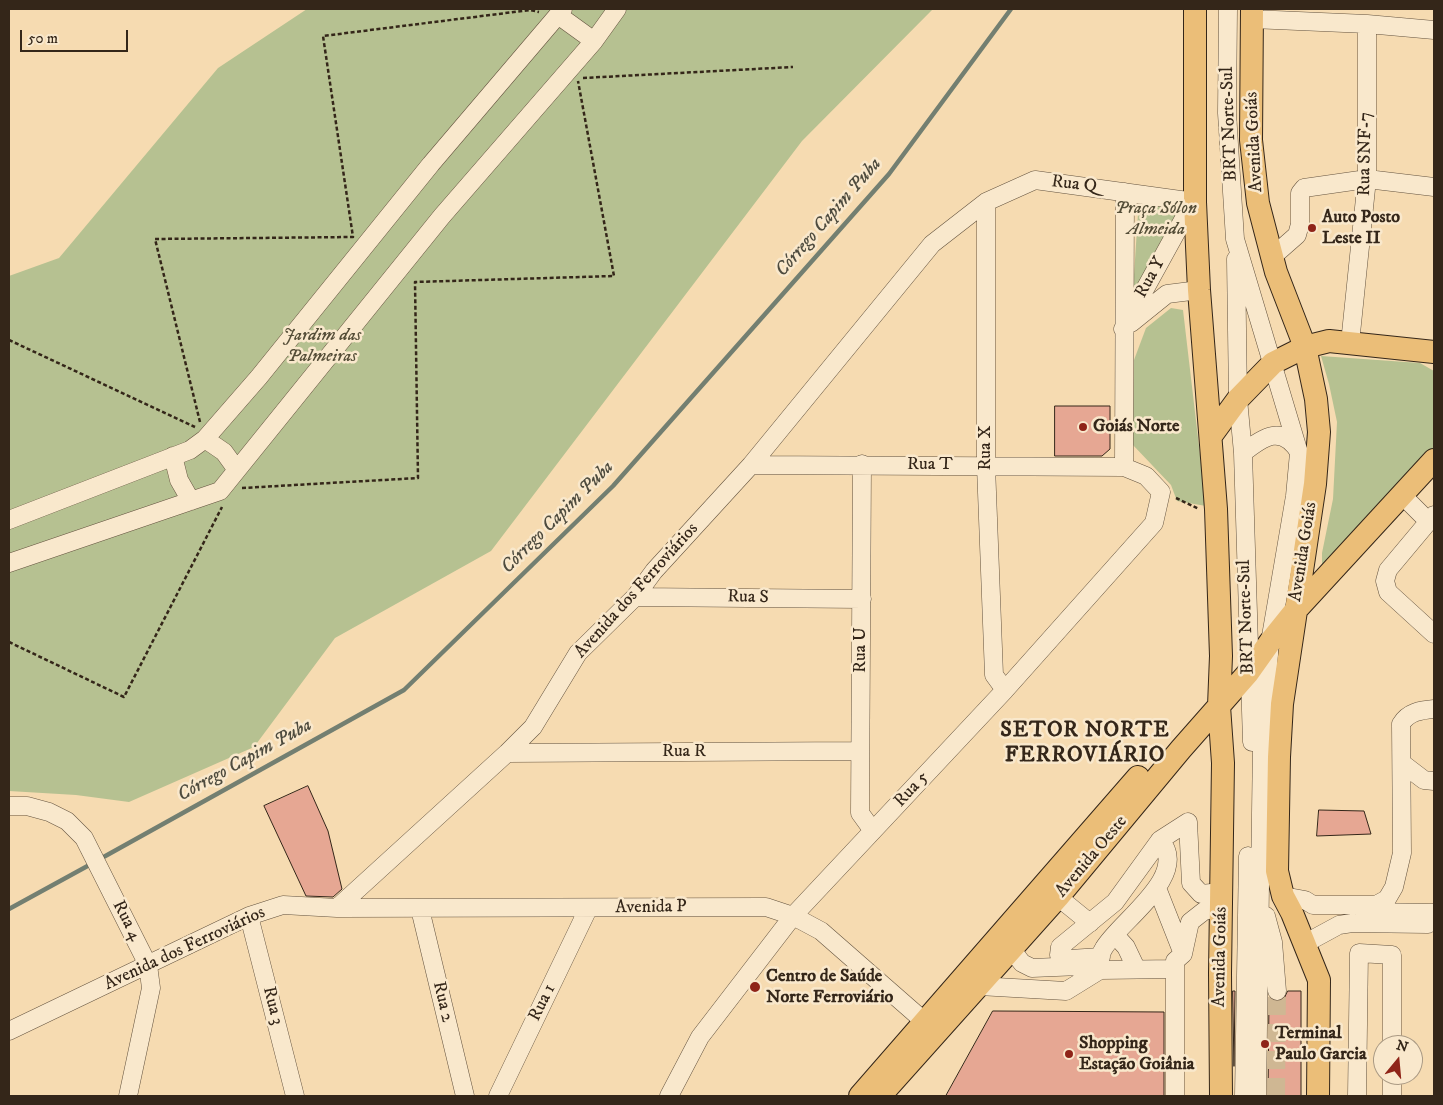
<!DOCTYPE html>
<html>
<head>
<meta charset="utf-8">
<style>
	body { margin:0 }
	#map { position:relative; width:1443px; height:1105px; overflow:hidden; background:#f6dbb1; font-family:"IM FELL DW Pica",serif }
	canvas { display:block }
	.frame { position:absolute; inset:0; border:10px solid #342619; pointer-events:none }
	.north { position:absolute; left:1373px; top:1035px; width:50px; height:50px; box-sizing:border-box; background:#f9e8cc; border:1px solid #aa9a84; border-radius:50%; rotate:17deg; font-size:14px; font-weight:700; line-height:20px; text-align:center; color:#342619 }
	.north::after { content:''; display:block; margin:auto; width:18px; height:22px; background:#8f2418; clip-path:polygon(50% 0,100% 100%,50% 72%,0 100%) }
	.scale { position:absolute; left:20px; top:30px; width:108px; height:22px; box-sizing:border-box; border:2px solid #342619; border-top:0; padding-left:6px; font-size:15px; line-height:18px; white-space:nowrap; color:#342619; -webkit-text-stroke:4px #f9e8cc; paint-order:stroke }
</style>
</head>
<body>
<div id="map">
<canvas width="1443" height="1105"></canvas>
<div class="frame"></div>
<div class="north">N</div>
<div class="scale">50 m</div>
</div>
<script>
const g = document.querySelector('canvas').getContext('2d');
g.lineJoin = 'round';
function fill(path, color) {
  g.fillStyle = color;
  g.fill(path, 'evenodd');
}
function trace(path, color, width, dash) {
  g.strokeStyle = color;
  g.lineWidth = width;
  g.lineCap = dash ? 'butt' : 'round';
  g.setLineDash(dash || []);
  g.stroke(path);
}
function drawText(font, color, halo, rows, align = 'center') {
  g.font = font + ' "IM FELL DW Pica",serif';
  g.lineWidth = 5;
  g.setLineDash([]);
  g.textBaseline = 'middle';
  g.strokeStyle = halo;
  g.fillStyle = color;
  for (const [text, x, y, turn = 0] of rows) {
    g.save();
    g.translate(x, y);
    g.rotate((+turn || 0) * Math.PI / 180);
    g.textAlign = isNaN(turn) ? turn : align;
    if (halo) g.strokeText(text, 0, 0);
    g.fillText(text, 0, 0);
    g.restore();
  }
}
fill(new Path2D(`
	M307,9H933L802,141L491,551L335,638L254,747L129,802L76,795L9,791V276L59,258L218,68Z
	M1139,198L1185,205L1132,306Z
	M1171,308L1183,310L1206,506L1177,501L1171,485L1132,444L1134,360L1146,328Z
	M1321,356L1420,363L1434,371V454L1322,577V553L1333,499L1337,422L1329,384Z`), '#b6c191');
trace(new Path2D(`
	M100,859L404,690L613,486L889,174L1011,9
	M9,909L93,863`), '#737f71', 4.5);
const building = new Path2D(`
	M1055,406H1110V449L1102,456H1055Z
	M308,786L328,831L342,889L333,897L306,896L264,806Z
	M1319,810L1364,811L1371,834L1317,836Z
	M1233,991H1235L1234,1066Z
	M1288,991H1301V1096H1268L1269,998L1277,1002L1283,1000Z
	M993,1011L1164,1012V1096H946Z`);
fill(building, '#e6a793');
trace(building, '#342619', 1);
trace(new Path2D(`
	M1276,1096L1277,991`), '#cfb793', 18, [18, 9]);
const minor = new Path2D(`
	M1228,9L1227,113L1235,239L1299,453L1295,496L1270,642L1262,743L1257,1096
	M558,15L594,41
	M1252,19L1367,24L1434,30
	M986,202V466L994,675L1005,690
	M1272,257L1297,235L1300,224V193L1304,188L1367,179L1434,187
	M1236,259L1238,399L1243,453L1252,742
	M1131,323L1167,294L1199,290
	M1350,343L1367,179V24
	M205,439L224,452L237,470
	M1243,453C1263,437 1282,424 1299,452
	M173,456L179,480L191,501
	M862,464L860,813L873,831
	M1124,467L1125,192
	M1403,496L1428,521
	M1434,515L1388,570L1385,581L1388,592L1434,634
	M9,520L190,450L205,439L259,377L431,164L563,9
	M9,563L220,491L442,216L594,41L617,9
	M635,597L862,599
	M507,753L860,751
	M1403,764L1424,780L1434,781
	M9,806H27L49,812L67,821L84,838L148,965L151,988L128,1096
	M1160,840L1188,822L1191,883L1201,894L1222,892
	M1157,888L1183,954
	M1283,896L1305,900L1313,905H1376L1387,899L1394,887L1402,853L1401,724C1408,712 1421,710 1434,709
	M1058,897L1090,923
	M337,908L507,753L533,727L578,653L635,597L654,571L751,465L932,244L986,202L1035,180L1195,202L1183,220L1123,329
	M420,909L465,1096
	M1365,912L1434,913
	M249,916L295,1096
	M1266,916L1273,942L1277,991
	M1115,935L1126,947L1136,968
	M1304,944L1339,925L1352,923L1428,924
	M1012,950L1022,963L1032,968L1080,966
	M1100,970C1099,963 1100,954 1104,948C1120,921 1191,875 1160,840L1115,902L1060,947L1059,955L1070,959L1101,957
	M979,986L1066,991L1100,970L1175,969
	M9,1031L249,916L283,905L337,908L766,907L793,916L821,931L925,1022
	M1392,1075V1096
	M498,1096L588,909
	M669,1096L700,1037L793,916L1005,690L1154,523L1161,492L1146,476L1124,467L751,465
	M1175,1096V961L1183,954L1190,922L1204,911L1222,906
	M1244,1096L1248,856
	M1357,1096L1359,953L1392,955V1045`);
const major = new Path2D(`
	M1195,9V202L1199,290L1216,509L1221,656L1219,706L1223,763L1220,973L1221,1096
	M1252,9L1251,140L1258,203L1276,272L1305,347L1316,399L1319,432L1315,484L1282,704L1279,757L1277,871L1283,896L1292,913L1319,980L1318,1096
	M1211,436L1238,399L1273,363L1305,347L1329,341L1434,352
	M860,1096L1138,777
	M880,1096L1058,897L1181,749L1248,673L1270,642L1295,611L1434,460`);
trace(minor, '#64533f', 19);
trace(major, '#342619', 24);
trace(new Path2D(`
	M583,78L793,67
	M9,340L195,427
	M200,422L155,239L353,237L323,36L530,10L539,12
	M242,488L418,478L415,282L614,276L578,81
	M1176,498L1199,509
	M9,642L124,697L222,507`), '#342619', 2.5, [4, 2.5]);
trace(minor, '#f9e8cc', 18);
trace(major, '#ebbe78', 22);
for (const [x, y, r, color] of [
	[1312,228,5,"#8f2418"],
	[1083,427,5,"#8f2418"],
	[755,987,6,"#8f2418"],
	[1265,1044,5,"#8f2418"],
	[1069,1054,5,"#8f2418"]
]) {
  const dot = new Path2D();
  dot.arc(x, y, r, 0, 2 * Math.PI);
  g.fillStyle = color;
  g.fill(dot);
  trace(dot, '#f9e8cc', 2);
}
drawText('18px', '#342619', '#f9e8cc', [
	["BRT Norte-Sul",1230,124,-92],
	["Avenida Goiás",1255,142,-93],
	["Rua SNF-7",1366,154,-89],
	["Rua Q",1074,185,7],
	["Rua Y",1151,278,-61],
	["Rua X",986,448,-90],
	["Rua T",930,465],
	["Avenida Goiás",1304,552,-81],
	["Avenida dos Ferroviários",637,591,-48],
	["Rua S",748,598,1],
	["BRT Norte-Sul",1247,617,-92],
	["Rua U",861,650,-90],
	["Rua R",684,752],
	["Rua 5",912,790,-47],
	["Avenida Oeste",1092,857,-50],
	["Avenida P",651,908,-1],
	["Rua 4",126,921,63],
	["Avenida dos Ferroviários",185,949,-25],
	["Avenida Goiás",1221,957,-89],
	["Rua 2",442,1002,77],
	["Rua 1",543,1003,-64],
	["Rua 3",272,1006,76]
]);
drawText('italic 18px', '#544d37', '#f9e8cc', [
	["Praça Sólon",1156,209],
	["Almeida",1156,230],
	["Jardim das",322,336],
	["Palmeiras",322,357]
]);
drawText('bold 18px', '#342619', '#f9e8cc', [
	["Auto Posto",1322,218],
	["Leste II",1322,239],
	["Goiás Norte",1093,427],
	["Centro de Saúde",766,977],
	["Norte Ferroviário",766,998],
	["Terminal",1275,1034],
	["Paulo Garcia",1275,1055],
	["Shopping",1079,1044],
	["Estação Goiânia",1079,1065]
], 'left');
drawText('italic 19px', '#4e4b3e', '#f9e8cc', [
	["Córrego Capim Puba",829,218,-49],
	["Córrego Capim Puba",558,518,-45],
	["Córrego Capim Puba",245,761,-29]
]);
g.letterSpacing = '1px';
drawText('bold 22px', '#342619', '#f9e8cc', [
	["SETOR NORTE",1085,731],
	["FERROVIÁRIO",1085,756]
]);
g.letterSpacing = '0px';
</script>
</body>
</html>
